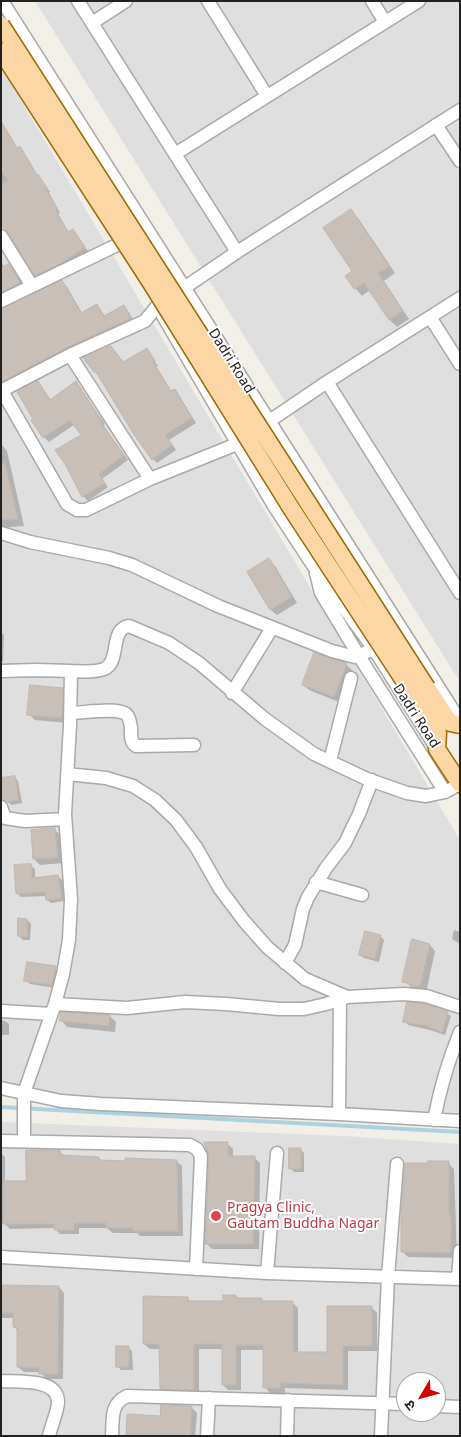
<!DOCTYPE html>
<html>
<head>
<meta charset="utf-8">
<style>
	body { margin:0 }
	#map { position:relative; width:461px; height:1437px; overflow:hidden; background:#f2efe9; font-family:"Noto Sans","Noto Sans Devanagari",sans-serif }
	canvas { display:block }
	.frame { position:absolute; inset:0; border:2px solid #222; pointer-events:none }
	.north { position:absolute; left:396px; top:1372px; width:50px; height:50px; box-sizing:border-box; background:#fff; border:1px solid #a7a7a7; border-radius:50%; rotate:233deg; font-size:14px; font-weight:700; line-height:20px; text-align:center; color:#222 }
	.north::after { content:''; display:block; margin:auto; width:18px; height:22px; background:#d40000; clip-path:polygon(50% 0,100% 100%,50% 72%,0 100%) }
</style>
</head>
<body>
<div id="map">
<canvas width="461" height="1437"></canvas>
<div class="frame"></div>
<div class="north">उ</div>
</div>
<script>
const g = document.querySelector('canvas').getContext('2d');
g.lineJoin = 'round';
function fill(path, color) {
  g.fillStyle = color;
  g.fill(path, 'evenodd');
}
function trace(path, color, width, dash) {
  g.strokeStyle = color;
  g.lineWidth = width;
  g.lineCap = dash ? 'butt' : 'round';
  g.setLineDash(dash || []);
  g.stroke(path);
}
function drawText(font, color, halo, rows, align = 'center') {
  g.font = font + ' "Noto Sans",sans-serif';
  g.lineWidth = 4;
  g.setLineDash([]);
  g.textBaseline = 'middle';
  g.strokeStyle = halo;
  g.fillStyle = color;
  for (const [text, x, y, turn = 0] of rows) {
    g.save();
    g.translate(x, y);
    g.rotate((+turn || 0) * Math.PI / 180);
    g.textAlign = isNaN(turn) ? turn : align;
    if (halo) g.strokeText(text, 0, 0);
    g.fillText(text, 0, 0);
    g.restore();
  }
}
fill(new Path2D(`
	M35,1H460V682Z
	M1,67L460,840V1119L1,1092Z
	M1,1122L344,1136L460,1144V1436H1ZM406,1382H436V1412H406Z`), '#e0dfdf');
fill(new Path2D(`
	M1,122L18,149L19,148L23,151L37,175L50,192L49,193L60,213L58,214L69,233L76,235L88,251L66,266L40,279L10,233L1,223Z
	M351,211L358,218L395,273L384,281L409,319L397,327L390,320L370,290L362,296L355,288Z
	M1,261L4,267L8,265L14,271L25,288L1,300Z
	M62,282L67,287L82,313L97,305L105,316L124,307L129,312L135,324L1,390V309Z
	M146,349L158,366L156,367L172,392L175,391L179,395L196,423L169,440L176,450L157,463L153,459L101,377L95,372L124,363Z
	M38,382L51,400L76,382L105,424L103,426L128,460L102,479L108,487L88,501L83,496L66,464L83,435L75,424L49,442L44,437L33,420L34,419Z
	M1,444L7,451L24,526L1,528Z
	M269,560L275,566L297,603L277,615L271,610L248,572Z
	M1,632L4,635L3,661H1Z
	M346,664L352,670L339,702L309,690L303,684Z
	M62,689L68,695L67,723L35,720L29,714Z
	M15,777L18,781L22,803L12,805L2,798Z
	M55,830L61,836L63,863L40,865L34,859Z
	M31,866L35,869V879L58,876L62,880L65,901L51,903L47,900V896L21,897L18,894Z
	M27,920L31,924L30,940H23L19,936Z
	M454,930L460,932V944L452,939Z
	M380,936L384,940L379,962L364,958L360,955Z
	M430,945L435,951L426,993L418,992L404,981Z
	M55,968L59,971L55,988L30,984L26,980Z
	M447,1013L451,1016L445,1035L430,1030L408,1025L405,1021Z
	M110,1016L116,1022L115,1032L67,1027L62,1021Z
	M1,1020L5,1021L9,1024V1035H1Z
	M227,1143L233,1149V1157H254L260,1163L259,1249H212L207,1244L210,1156Z
	M300,1149L304,1153V1172H294L290,1168Z
	M60,1152L64,1156L99,1158L102,1162L176,1161L182,1166L183,1236H140L137,1233H113L107,1228H79V1234H60L54,1228L10,1229L4,1223H1V1153L5,1157V1182H27Z
	M448,1163L454,1169L457,1258L408,1257L402,1251Z
	M1,1286L59,1287L64,1293L63,1379H46L41,1372H24L18,1367V1331L14,1327V1318H1Z
	M236,1296L239,1299L262,1300L264,1302L293,1303L298,1308V1353L328,1354L372,1308L377,1313V1351H348V1390L285,1388V1393H270L265,1387L264,1350H241V1390H228L223,1385V1349H199V1395L166,1394L161,1388V1349H150L144,1344L188,1299L191,1302H224Z
	M129,1348L132,1351L133,1370H121L117,1366Z
	M191,1407L197,1413L195,1436H127L162,1417Z`), '#0003');
trace(new Path2D(`
	M1,1107L460,1132`), '#aad3df', 4);
const building = new Path2D(`
	M1,121L17,148L20,146L37,175L38,174L47,188L46,189L57,208L55,209L68,232L73,229L85,247L62,263L35,276L8,232L1,225V184L8,180L1,171Z
	M351,209L389,266L378,273L403,311L389,320L364,283L354,289L345,276L352,271L323,228Z
	M9,264L20,283L1,292V268Z
	M62,280L81,313L97,304L104,316L124,305L131,318L66,348L1,382V309Z
	M111,346L123,362L147,348L155,361L153,362L171,391L175,389L192,418L165,435L172,445L152,460L133,433L96,372L95,373L83,358Z
	M38,381L50,400L76,381L101,420L100,421L124,455L99,474L105,483L82,497L65,464L55,450L81,435L70,420L43,438L31,420L33,419L17,392Z
	M5,463L18,519L1,520V464Z
	M269,558L292,597L270,610L247,572Z
	M314,653L347,663L334,697L302,685Z
	M30,685L63,688L62,718L27,715Z
	M15,776L19,800L7,802L1,799V778Z
	M55,828L58,858L33,859L31,830Z
	M31,864L32,878L58,875L62,898L46,900L45,892L16,894L14,865Z
	M18,918L27,919V937L18,936Z
	M365,931L381,935L375,959L359,955Z
	M412,939L430,944L420,987L410,986L411,984L402,982Z
	M27,962L56,966L52,985L24,981Z
	M407,1002L424,1004L448,1012L442,1032L426,1026L403,1022Z
	M61,1012L110,1015L109,1026L60,1021Z
	M204,1142H228V1156H255L253,1244H205L209,1156Z
	M289,1148H301V1169H289Z
	M26,1150H60V1155L99,1157V1160L125,1161V1158L177,1160L178,1231H133V1228H106V1223H74V1230H54V1224H3V1181H26Z
	M428,1161H449V1215H451V1253L401,1252V1217L405,1163H428Z
	M1,1285L59,1286L58,1374H39V1368L17,1367V1327H13V1313H1Z
	M223,1295H236V1298H262V1301H293V1351L300,1352H327V1306H372V1346H343V1385L280,1383V1388H263V1345H236V1385H222V1344H194V1390L160,1389L159,1344H143V1296L188,1297V1301H223Z
	M116,1346H129V1367H116Z
	M161,1405L192,1406L190,1436H126L127,1414L160,1416Z`);
fill(building, '#c7bfb8');
trace(building, '#c4b6ab', 1);
const minor = new Path2D(`
	M2,1L460,721
	M78,1L237,252
	M208,1L267,96
	M372,1L385,22
	M92,23L126,1
	M436,125L460,161
	M175,154L419,1
	M1,236L32,286
	M184,288L237,252L460,110
	M1,301L119,244
	M163,316L274,506L314,567L374,649L437,749
	M430,317L460,364
	M327,382L460,593
	M1,391L70,355L145,321L157,306
	M2,391L67,504L77,510H86L150,479L70,355
	M262,426L327,382L460,298
	M150,479L237,444L242,440
	M1,533L30,542L109,558L132,565L218,606L332,651L355,657L374,649
	M316,573L321,593L359,656L445,792
	M1,671L36,670L71,671
	M232,693L272,628
	M71,713C82,713 117,707 126,714C130,717 130,723 131,728C131,735 130,742 136,746L194,745
	M330,761L351,678
	M67,774L106,778L133,786L155,800L176,820L196,847L220,889L244,921L267,947L305,979L347,997L404,994L426,996L460,1007
	M1,807L5,818L25,821L65,819
	M316,882L362,895
	M285,963L295,945L303,909L308,897L326,868L345,843L359,814L372,780
	M55,1004L127,1008L185,1002L226,1004L279,1009H304L326,1004L347,997
	M1,1011L51,1014
	M1,1088L61,1101L101,1104L339,1114L460,1121
	M339,1114L340,999
	M434,1120C440,1089 448,1061 460,1032
	M1,1141L190,1145L197,1149L201,1156L196,1269
	M24,1141V1093L55,1004L63,974L69,940L71,899L65,814L70,725L71,671C81,671 94,673 104,669C121,662 109,629 129,626L169,643L199,663L265,719L314,754L367,779L407,793L426,796L445,792L460,784
	M1,1257L267,1273L460,1279
	M267,1273L277,1153
	M458,1279L460,1251
	M1,1381C18,1382 58,1378 58,1402C58,1411 51,1426 49,1436
	M436,1406L460,1407
	M112,1436C113,1419 110,1404 127,1396L406,1404
	M207,1436L209,1398
	M287,1436L288,1400
	M381,1436L388,1277L397,1164`);
const major = new Path2D(`
	M427,688L450,723L460,725
	M416,699L438,733L437,749L460,784`);
trace(minor, '#a9a9a9', 15);
trace(major, '#a06b00', 19);
trace(minor, '#fff', 12);
trace(major, '#fcd6a4', 16);
const majorBridge = new Path2D(`
	M1,25L427,688
	M1,51L151,283L291,508L416,699`);
trace(majorBridge, '#a06b00', 19, []);
trace(majorBridge, '#fcd6a4', 16);
for (const [x, y, r, color] of [
	[216,1216,6,"#e0444e"]
]) {
  const dot = new Path2D();
  dot.arc(x, y, r, 0, 2 * Math.PI);
  g.fillStyle = color;
  g.fill(dot);
  trace(dot, '#fff', 2);
}
drawText('14px', '#222', '#fff', [
	["Dadri Road",231,361,58],
	["Dadri Road",416,716,57]
]);
drawText('14px', '#be3a42', '#fff', [
	["Pragya Clinic,",227,1208],
	["Gautam Buddha Nagar",227,1224]
], 'left');
</script>
</body>
</html>
